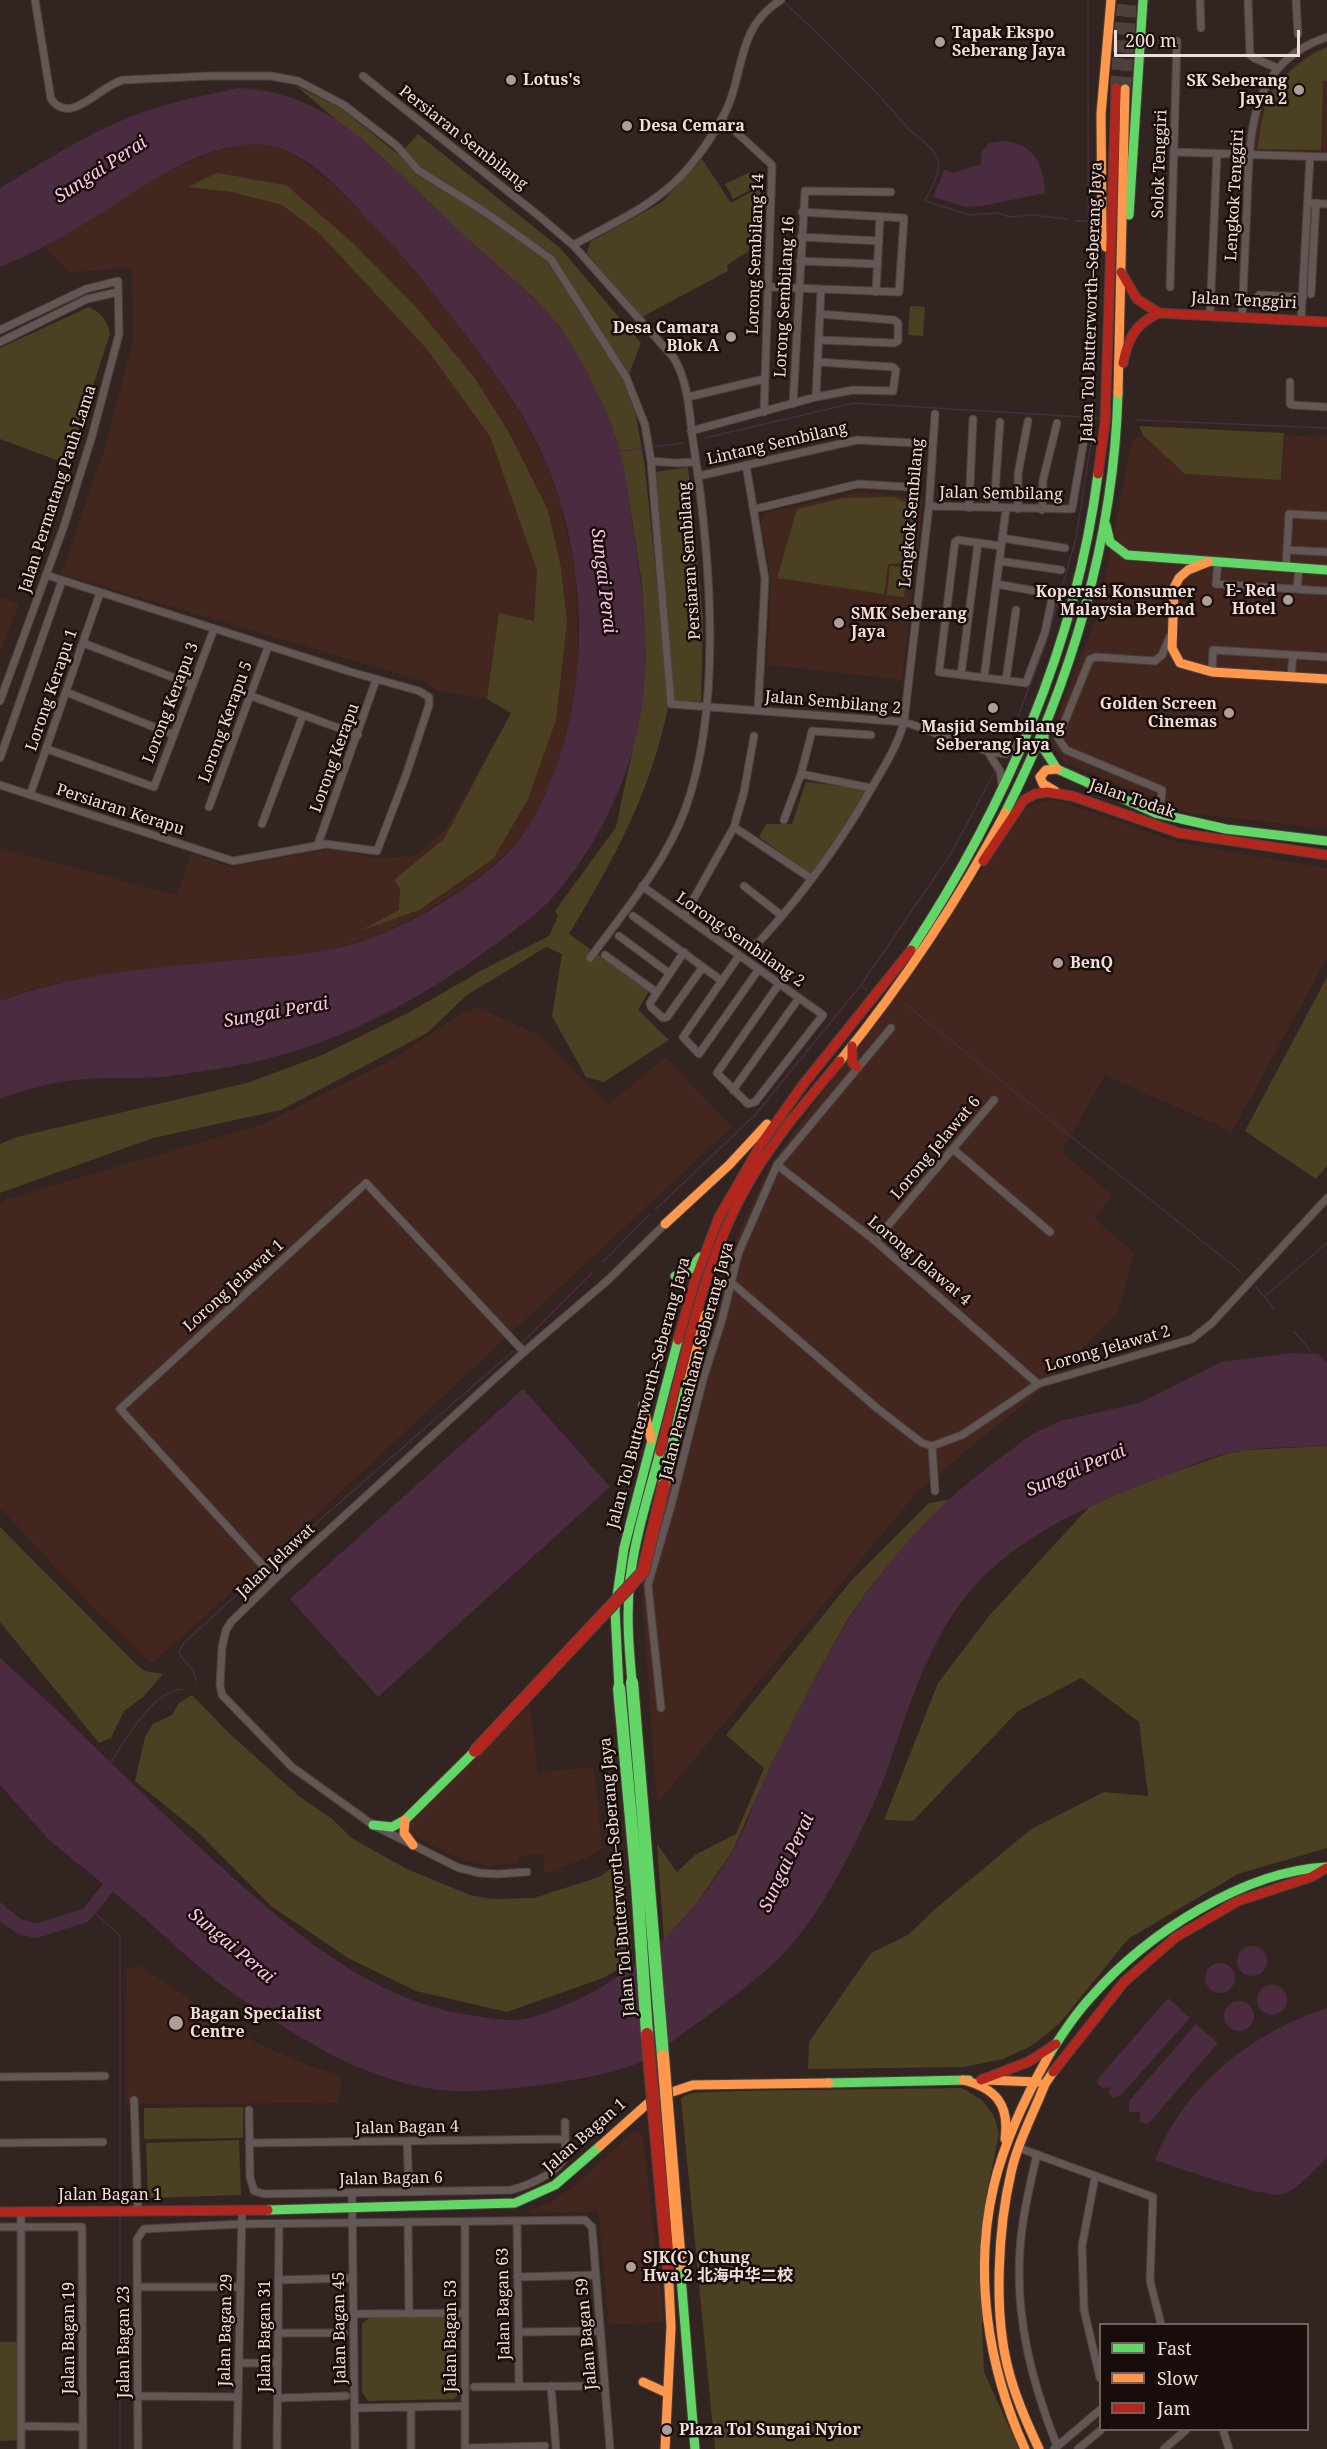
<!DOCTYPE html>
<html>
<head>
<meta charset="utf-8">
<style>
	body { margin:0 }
	#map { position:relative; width:1327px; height:2449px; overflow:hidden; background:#322420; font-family:"Noto Serif",serif }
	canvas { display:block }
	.legend { position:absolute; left:1099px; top:2323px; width:210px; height:108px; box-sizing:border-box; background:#180d0a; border:2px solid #6e615d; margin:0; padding:8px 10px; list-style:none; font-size:18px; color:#f0ded9 }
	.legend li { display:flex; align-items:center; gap:12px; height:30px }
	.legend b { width:30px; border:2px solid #6e615d }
	.scale { position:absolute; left:1114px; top:30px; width:186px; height:27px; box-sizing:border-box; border:3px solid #f0ded9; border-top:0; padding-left:8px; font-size:18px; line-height:21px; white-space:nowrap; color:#f0ded9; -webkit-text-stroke:4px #180d0a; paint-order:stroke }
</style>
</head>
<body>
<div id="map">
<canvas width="1327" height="2449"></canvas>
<ul class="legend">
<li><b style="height:8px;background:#63d668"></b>Fast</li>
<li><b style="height:8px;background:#ff974d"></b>Slow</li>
<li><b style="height:8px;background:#b3261e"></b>Jam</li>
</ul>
<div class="scale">200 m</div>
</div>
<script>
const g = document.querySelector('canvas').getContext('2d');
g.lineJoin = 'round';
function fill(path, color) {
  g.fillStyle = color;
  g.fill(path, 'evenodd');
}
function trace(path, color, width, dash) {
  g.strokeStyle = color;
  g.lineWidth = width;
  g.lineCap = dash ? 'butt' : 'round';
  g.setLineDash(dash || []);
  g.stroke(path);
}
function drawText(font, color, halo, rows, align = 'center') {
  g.font = font + ' "Noto Serif","Noto Sans SC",serif';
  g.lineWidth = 5;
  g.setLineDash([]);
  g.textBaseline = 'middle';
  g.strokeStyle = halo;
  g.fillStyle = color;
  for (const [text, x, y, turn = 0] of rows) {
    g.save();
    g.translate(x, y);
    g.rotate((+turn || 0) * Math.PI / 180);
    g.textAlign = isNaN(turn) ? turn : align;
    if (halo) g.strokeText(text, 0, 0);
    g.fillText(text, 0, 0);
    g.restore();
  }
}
fill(new Path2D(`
	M1327,47V153L1253,150L1262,103L1280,77L1310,53Z
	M242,144L269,145L289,151L332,183L391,243L446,309L493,372L527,425L545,460L560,503L576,572L578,670L568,728L552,782L533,822L520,841L472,883L418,916L374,937L325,951L75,979L30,990L0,1001V848L177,895L191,853L231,867L336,848L371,858L415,856L445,830L511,713L487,699L438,691L426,682L61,574L105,448L133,339L132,268L69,272L45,247L164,173L216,151Z
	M1143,435L1186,474L1282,480L1285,435L1327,437V482H1317L1327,483V829L1189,813L1063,762L1049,740L1098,612L1132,440Z
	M861,492L923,498L902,680L767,665L771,580L761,521L767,512Z
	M0,597L19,604L0,653Z
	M1053,799L1180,843L1327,868V958L1232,1132L1105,1075L1062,1152L1112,1195L1095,1219L1134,1253L1118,1313L1038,1392L919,1490L657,1804L642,1598L736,1238L770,1166L1027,807Z
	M477,1007L537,1034L608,1105L665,1057L732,1127L259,1568L151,1664L87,1601L0,1508V1205L7,1199L266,1123L388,1062L455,1017Z
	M530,1705L538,1772L594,1767L602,1849L587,1858L544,1874L543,1854L519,1856L518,1863L488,1866L462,1860L410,1834L409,1822Z
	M141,1966L257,2043L306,2064L342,2077L338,2103L125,2104L126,1970Z
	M633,2131L643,2136L664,2322L609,2325L598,2212L523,2213L551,2202L580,2181Z`), '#43261e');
fill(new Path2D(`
	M1327,47V81H1323L1321,150L1257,149C1260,135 1261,121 1265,107C1272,82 1304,57 1327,47Z
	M296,86L342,109L399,155L418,134L560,248L641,343L629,374L645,468L669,703C651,792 615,858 569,934L649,991L638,1010L669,1040L604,1082L586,1077L552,1016L562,954L546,947L467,995L427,1033L281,1110L153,1138L0,1193V1144L17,1137L247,1083L320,1056L408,1013L484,969L549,936L558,916L555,911L616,827L641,710L646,659L642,584L626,481L617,441L585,371L560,327L533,297L472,243L389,164Z
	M702,159L731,203L762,186L748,252L727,265L728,271L640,318L587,253L590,242L662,202Z
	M750,172L758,186L733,199L725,184Z
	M217,173L286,185L354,244L417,308L474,377L508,431L548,510L561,568L567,622L556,720L528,799L493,859L419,910L360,931L399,910L400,889L394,880L444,839L511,713L487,699L499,613L534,621L537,570L490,436L426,348L319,233L282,205L232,192L188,187Z
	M910,306L925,307L923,336L908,335Z
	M89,307C102,314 107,320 110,334L67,464L0,439V348Z
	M1139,426L1284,433L1281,480L1185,474L1143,435Z
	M688,467L703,620L701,701H674L656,472Z
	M894,497L916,507L910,563L888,564L884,594L777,578L797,509L844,498Z
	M890,566L907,568L904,597L887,595Z
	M806,782L869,789L811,874L759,837L766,824H792Z
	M1327,977V1166L1316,1179L1245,1131Z
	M1327,1446V1848L1238,1874L1128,1939L1059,2024L1031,2046L1003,2059L964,2067L808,2069L809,2042L871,1953L908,1935L935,1909L1031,1829L1104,1792L1148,1796L1139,1722L1081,1678L1018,1711L913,1821L884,1820L938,1683L989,1616L1089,1507L1127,1489L1226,1454L1246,1450Z
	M951,1499L895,1557L871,1586L846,1622L821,1667L772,1763L732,1852L697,1903L664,1940L657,1844L677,1872L695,1855L736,1834L764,1768L726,1735L851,1581L929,1503Z
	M0,1527L137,1665L145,1671L163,1674L143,1697L124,1711L111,1738L99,1743L0,1622Z
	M192,1695L230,1734L300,1797L331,1818L353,1839L407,1869L470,1895L492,1899L534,1898L599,1877L623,1860L633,1961L603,1978L507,2012L416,1991L348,1958L271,1906L200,1834L135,1781L145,1737L153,1724L172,1715L179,1703Z
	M962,2088L982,2100L994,2116L999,2133L985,2203L982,2327L984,2372L1019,2449H715L681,2098L692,2093L737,2091Z
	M243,2107V2138L144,2139V2108Z
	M239,2140L241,2195L148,2198L146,2143Z
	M454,2316L458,2323L459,2393L454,2399L368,2401L362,2392V2324L369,2318Z
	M0,2342H17L18,2440L0,2441Z`), '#4c4023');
fill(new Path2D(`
	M238,88C326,91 375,150 434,207C454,226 474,244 494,262C518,284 544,305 563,332C582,360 607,407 617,441C626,469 629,500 633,529C642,582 649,638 644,691C636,766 603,840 553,897C537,915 516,929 497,943C436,989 361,1032 288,1053C252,1064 214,1070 177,1075C147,1080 117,1077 87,1079C58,1080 27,1089 0,1099V1001C79,971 166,967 249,959C282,956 317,954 349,945C402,930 454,899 496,864C532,834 548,793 562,749C590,656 583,550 545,460C528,419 500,381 474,346C443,305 412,265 377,229C348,199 308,148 264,145C204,140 145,186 97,216C65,236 34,253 0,267V188C42,163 84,135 130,117C165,103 202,96 238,88Z
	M1003,141C1034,143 1044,165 1045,193L982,206L966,207L933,197L944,170L953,173L981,164L982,151L989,143Z
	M1293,1353L1318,1354L1327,1363V1446C1293,1448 1257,1446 1224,1454C1201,1460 1180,1470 1158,1479C1095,1502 1028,1531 980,1580C929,1632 908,1712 884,1778C874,1805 861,1831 848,1857C834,1884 816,1914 797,1938C772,1970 729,2000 695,2025C676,2038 657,2055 636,2064C592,2081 487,2095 440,2090C408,2086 371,2074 342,2060C330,2055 319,2047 307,2041C271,2019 235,1997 203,1970C172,1944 144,1916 113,1892L88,1922L43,1936L35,1938L20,1935L0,1922V1902L21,1919L34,1923L41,1922L83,1909L103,1884L49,1840L0,1785V1658C38,1692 75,1727 111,1763C153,1804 195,1844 239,1883C308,1944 382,2004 476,2016C490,2018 505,2021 520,2020C534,2018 548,2012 561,2007C635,1977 690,1921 731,1854C745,1831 753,1805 764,1780C781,1743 800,1706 820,1670C853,1605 898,1546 952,1497C977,1474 1005,1455 1032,1434L1060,1421L1139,1403L1221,1362Z
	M523,1389L610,1487L378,1697L290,1599Z
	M1237 1961a15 15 0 1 1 30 0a15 15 0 1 1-30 0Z
	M1205 1978a15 15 0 1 1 30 0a15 15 0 1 1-30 0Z
	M1257 2000a15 15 0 1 1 30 0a15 15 0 1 1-30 0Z
	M1168,1998L1190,2018L1121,2095L1113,2098L1109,2093L1110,2087L1103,2088L1099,2086L1097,2080Z
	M1224 2016a15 15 0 1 1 30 0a15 15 0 1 1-30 0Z
	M1327,2008V2158C1314,2169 1300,2188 1284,2194C1268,2200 1176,2167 1155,2160C1185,2084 1252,2033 1327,2008Z
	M1196,2024L1218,2043L1151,2121L1146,2124L1140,2122V2112H1129V2101Z`), '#4b2b40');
trace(new Path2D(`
	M783,1C825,40 868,81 905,125C915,137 931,144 937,158C943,171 930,189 925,201L970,215L997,213L1010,217L1033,215L1067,219
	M1075,221H1089
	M1136,420L1327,428
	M705,438L854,403L1098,418
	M650,447L682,443
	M618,452L646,448
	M1007,745L1046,643L1076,538L1095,418L1088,204V0
	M861,985L867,990
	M905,1004L1241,1272
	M656,1209L755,1115L861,985L952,852L995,771
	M603,1262L650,1214
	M1256,1287L1274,1309
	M1264,1297L1327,1243
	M1294,1332L1309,1348L1310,1352
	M522,1343L592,1273
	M274,1560L513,1351
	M196,1681C193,1663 182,1664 179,1651L184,1643L258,1575
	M110,1764C124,1741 153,1691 182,1689
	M94,1912L120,1936V2208
	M120,2216V2449`), '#4b2b40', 1.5);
trace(new Path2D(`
	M1116,88L1123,0
	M1125,89L1131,0`), '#4e403c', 12, [12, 6]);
const street = new Path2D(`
	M35,0L51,99C71,127 100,85 123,80L210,76H271L298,81L344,105L397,146L418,170L485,212L551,259L626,377L645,425L651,461L671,704L904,722C937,732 972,751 1006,754L1019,740
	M1200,0L1201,28
	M1248,0L1250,55L1254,58L1277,68
	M1296,0L1298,34
	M363,76L539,216L573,245L674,358C689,384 689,413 693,441C710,552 724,703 685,810C665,864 624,912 590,958
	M722,119L772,165L764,412
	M1174,152L1327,157
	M1311,203L1327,204
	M801,237L879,241
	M573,245C604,228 640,212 667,189C688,172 708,144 721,120C746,79 733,29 781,0
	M800,261L878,264
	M769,287L899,292L904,218L802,212
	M1170,287L1177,41
	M876,292L880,217
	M1311,294L1316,203
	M1259,295L1303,297
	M1210,315L1217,154
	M1242,317C1244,280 1245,243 1247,206C1250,135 1247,64 1327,37
	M1301,320L1310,157
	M0,330L86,289L118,281L119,334L92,436L64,526L0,701
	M819,340L894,343L898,341V323L894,320L820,314
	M0,342L87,299L118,292
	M1290,382V404L1292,405L1327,407
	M688,397L764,379
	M816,397L821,289
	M793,404L805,191L891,192
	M691,431L816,397L853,390L893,391L896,370L893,367L818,362
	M651,461L676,463L696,462
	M746,465L765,579L758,710
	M699,476L857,440L933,444
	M929,506L1072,509L1086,428
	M969,508L973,419
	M994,508L1000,422
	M755,509L858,484L909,487
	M1018,509V474L1028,421
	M1042,510L1043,480L1057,423
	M1002,538L1065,548
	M1287,550L1327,552
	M999,561L1061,570
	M1218,562L1216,584L1327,591
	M1286,567L1289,514L1327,516
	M996,584L1053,594L1045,632L1026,683L939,672L955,542L958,540L1001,546
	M1297,589L1299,567
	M83,643L193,685
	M1212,672L1213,650L1327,657
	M961,675L978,543
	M1291,677L1293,655
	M984,678L1006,509
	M1006,680L1016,610
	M66,692L174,735
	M251,696L358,735
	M47,749L154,787L214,629
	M988,752L1000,771L1002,784
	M0,758L62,581
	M801,774L871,788
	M0,785L233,861L326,844L377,851L406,775L429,705V697L419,691L351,672L46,575
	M30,795L100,593
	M1142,805C1150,807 1154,806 1161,801L1162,790L1066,750L1058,738L1090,659L1096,657L1155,661L1162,655L1170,636
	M209,807L268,647
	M784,820L801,774L812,731L871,735
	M262,824L303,715
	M734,827L812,879
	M318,844L376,680
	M642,886L823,1015L755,1102L748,1104L717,1073L779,984
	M744,886L782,916
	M633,916L722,981
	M684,916L734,827L744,792L754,736
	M722,927L751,946L759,942C802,895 840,844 871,789C884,767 897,747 904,722L929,506L935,414
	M619,936L669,973
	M684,952L650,1003L651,1007L663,1018L667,1017L703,967
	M605,955L656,992
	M739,956L683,1037L699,1054L759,969
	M733,1090L799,998
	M953,1149L1050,1232
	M777,1165L873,1239L1038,1384
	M875,1241L994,1100
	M732,1283L878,1409L922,1443L932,1446L962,1435L1038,1384L1192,1339L1212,1323L1327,1198
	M932,1446L935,1491
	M275,1579L120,1409L366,1183L524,1352
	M661,1708L648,1585L671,1506L704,1376L722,1320L738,1254L777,1165L891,1028
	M527,1872L496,1874L480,1873L459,1868L373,1825L292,1767L222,1695L220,1685L222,1647L226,1630L231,1622L275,1579L524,1352L608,1280L665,1224
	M0,2077L105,2076
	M134,2100L138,2211
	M249,2110L250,2177L254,2191L264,2194L511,2190C526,2186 562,2172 565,2155C566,2144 565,2132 565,2122
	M407,2141L409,2191
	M0,2143L103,2142
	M249,2143L565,2139
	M1019,2148L1153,2197L1150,2281L1161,2324
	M1037,2154C1030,2185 1022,2217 1020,2249C1015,2318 1032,2383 1057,2446
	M1095,2177L1082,2246L1084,2310L1100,2378
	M352,2193L355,2449
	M408,2222L409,2313
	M517,2222L519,2387
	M0,2227H82L83,2449
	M517,2277L596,2275
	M278,2280L353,2278
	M138,2287H240
	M353,2314L465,2313
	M518,2332L600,2331
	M278,2333H344
	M239,2363H278
	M551,2386L556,2449
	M474,2387L605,2386
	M138,2396L238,2397
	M278,2398L346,2396
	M355,2408L465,2406
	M21,2426L83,2427
	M1223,2430L1229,2449
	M465,2448L545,2446
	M21,2449V2212
	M138,2449L137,2239L144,2229L241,2224L585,2220L592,2227L610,2449
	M237,2449L242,2211
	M277,2449L279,2224
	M411,2449V2407
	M465,2449V2222
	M1054,2449L1100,2410
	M1078,2449L1101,2430
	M1164,2449L1186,2430`);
const fast = new Path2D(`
	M1129,215L1143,0
	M1106,525L1110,542L1127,555L1327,570
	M1044,731V749L1057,769L1155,813L1226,829L1327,841
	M1005,813C1071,683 1114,539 1118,393
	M911,950C1005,807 1076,645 1098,474
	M675,1276L687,1273L700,1257
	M632,1682C629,1648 626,1614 630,1579C635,1536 649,1494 660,1452
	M619,1688L615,1610L624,1548L678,1340
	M373,1825L392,1827L405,1820L475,1751
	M1049,2055C1062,2034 1075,2014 1092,1996C1147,1934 1243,1871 1327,1867
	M829,2083L969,2080
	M268,2210L515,2203L555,2185L600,2146
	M680,2264L695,2449`);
const slow = new Path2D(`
	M1106,247L1102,232L1101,114L1111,0
	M1118,393L1125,89
	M1208,562L1188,570L1179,578L1174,588L1172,648L1180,663L1212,672L1327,679
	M1055,791L1043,784L1040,777L1046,770L1057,769
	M840,1061C903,983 958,901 1005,813
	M665,1224L729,1165L767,1124
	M688,1383L705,1315
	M643,1405L651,1439
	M405,1820L404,1833L413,1845
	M963,2080C995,2088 1010,2104 1005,2139
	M986,2080L1038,2082
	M600,2146L647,2104L669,2093L693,2085L829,2083
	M643,2382L667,2393
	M665,2449L671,2327L668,2266
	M1025,2449C988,2368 973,2273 994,2185C1005,2139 1026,2096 1049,2055
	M1039,2449C1026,2421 1014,2394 1007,2364C994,2310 998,2228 1011,2173C1017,2144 1034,2112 1045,2084L1053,2072`);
const jam = new Path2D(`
	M1121,272L1137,299L1159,313L1327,322
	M1123,363C1128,338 1135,324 1159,313
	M1098,474L1105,423L1116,88
	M983,861L1024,800L1035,794L1047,792L1072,796L1179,833L1327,855
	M852,1046V1062L857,1067
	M678,1340L695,1280L719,1217L763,1141L802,1086L911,950
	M660,1452C684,1365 700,1273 743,1193C769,1144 805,1103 840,1061
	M1053,2072L1124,1982L1176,1937L1238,1901L1311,1877L1326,1868
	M981,2080L1028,2062L1056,2044
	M0,2212L268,2210`);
trace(street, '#4c403d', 9);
trace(fast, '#4c403d', 11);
trace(slow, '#4c403d', 11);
trace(jam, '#4c403d', 11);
trace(street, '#625754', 7);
trace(fast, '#63d668', 9);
trace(slow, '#ff974d', 9);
trace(jam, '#b3261e', 9);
const fastBridge = new Path2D(`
	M664,1485L688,1383
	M632,1682L663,2056
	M619,1688L637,1884L647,2034`);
const slowBridge = new Path2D(`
	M663,2056L680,2264`);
const jamBridge = new Path2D(`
	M475,1751L643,1572L664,1485
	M647,2034L668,2266`);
trace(fastBridge, '#4c403d', 14, []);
trace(slowBridge, '#4c403d', 14, []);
trace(jamBridge, '#4c403d', 14, []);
trace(fastBridge, '#63d668', 12);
trace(slowBridge, '#ff974d', 12);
trace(jamBridge, '#b3261e', 12);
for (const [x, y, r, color] of [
	[940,42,6,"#ae9d98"],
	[511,80,6,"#ae9d98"],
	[1299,90,6,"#ae9d98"],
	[627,126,6,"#ae9d98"],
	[731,337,6,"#ae9d98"],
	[1288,600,6,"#ae9d98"],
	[1207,601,6,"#ae9d98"],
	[839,623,6,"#ae9d98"],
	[993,708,6,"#ae9d98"],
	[1229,713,6,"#ae9d98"],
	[1058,963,6,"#ae9d98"],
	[176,2023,8,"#ae9d98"],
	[631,2267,6,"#ae9d98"],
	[667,2430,6,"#ae9d98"]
]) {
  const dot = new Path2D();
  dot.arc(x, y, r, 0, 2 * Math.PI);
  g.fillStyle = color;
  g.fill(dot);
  trace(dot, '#180d0a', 2);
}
drawText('bold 16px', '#f0ded9', '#180d0a', [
	["Tapak Ekspo",952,33],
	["Seberang Jaya",952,51],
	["Lotus's",523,80],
	["SK Seberang",1287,81,"right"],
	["Jaya 2",1287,99,"right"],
	["Desa Cemara",639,126],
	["Desa Camara",719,328,"right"],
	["Blok A",719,346,"right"],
	["E- Red",1276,591,"right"],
	["Hotel",1276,609,"right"],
	["Koperasi Konsumer",1195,592,"right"],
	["Malaysia Berhad",1195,610,"right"],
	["SMK Seberang",851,614],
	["Jaya",851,632],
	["Golden Screen",1217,704,"right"],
	["Cinemas",1217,722,"right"],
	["Masjid Sembilang",993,727,"center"],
	["Seberang Jaya",993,745,"center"],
	["BenQ",1070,963],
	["Bagan Specialist",190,2014],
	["Centre",190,2032],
	["SJK(C) Chung",643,2258],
	["Hwa 2 北海中华二校",643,2276],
	["Plaza Tol Sungai Nyior",679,2430]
], 'left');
drawText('16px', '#f0ded9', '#180d0a', [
	["Persiaran Sembilang",463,138,38],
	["Solok Tenggiri",1160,164,-88],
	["Lengkok Tenggiri",1235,195,-87],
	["Lorong Sembilang 14",756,254,-88],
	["Lorong Sembilang 16",785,297,-87],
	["Jalan Tenggiri",1244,301,3],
	["Jalan Tol Butterworth–Seberang Jaya",1092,302,-88],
	["Lintang Sembilang",777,444,-13],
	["Jalan Permatang Pauh Lama",58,489,-72],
	["Jalan Sembilang",1001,494,1],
	["Lengkok Sembilang",912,513,-85],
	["Persiaran Sembilang",690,561,-94],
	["Lorong Kerapu 1",52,690,-71],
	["Lorong Kerapu 3",171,703,-69],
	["Jalan Sembilang 2",833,703,5],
	["Lorong Kerapu 5",226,722,-70],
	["Lorong Kerapu",335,758,-70],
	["Jalan Todak",1132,799,19],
	["Persiaran Kerapu",120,810,18],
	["Lorong Sembilang 2",740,940,35],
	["Lorong Jelawat 6",936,1148,-50],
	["Lorong Jelawat 4",919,1261,40],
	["Lorong Jelawat 1",234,1286,-42],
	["Lorong Jelawat 2",1108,1349,-16],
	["Jalan Perusahaan Seberang Jaya",697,1361,-75],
	["Jalan Tol Butterworth–Seberang Jaya",649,1393,-75],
	["Jalan Jelawat",276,1561,-43],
	["Jalan Tol Butterworth–Seberang Jaya",618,1877,-95],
	["Jalan Bagan 4",407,2128,-1],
	["Jalan Bagan 1",585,2136,-41],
	["Jalan Bagan 6",391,2179,-1],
	["Jalan Bagan 1",110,2195],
	["Jalan Bagan 63",504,2304,-91],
	["Jalan Bagan 45",340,2328,-91],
	["Jalan Bagan 29",226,2330,-89],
	["Jalan Bagan 59",587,2334,-95],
	["Jalan Bagan 31",265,2336,-90],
	["Jalan Bagan 53",451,2336,-90],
	["Jalan Bagan 19",69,2338,-90],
	["Jalan Bagan 23",124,2342,-90]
]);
drawText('italic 18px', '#f9c6e6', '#180d0a', [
	["Sungai Perai",101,170,-33],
	["Sungai Perai",603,581,83],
	["Sungai Perai",276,1013,-10],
	["Sungai Perai",1076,1471,-23],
	["Sungai Perai",787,1863,-65],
	["Sungai Perai",231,1946,40]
]);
</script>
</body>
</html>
